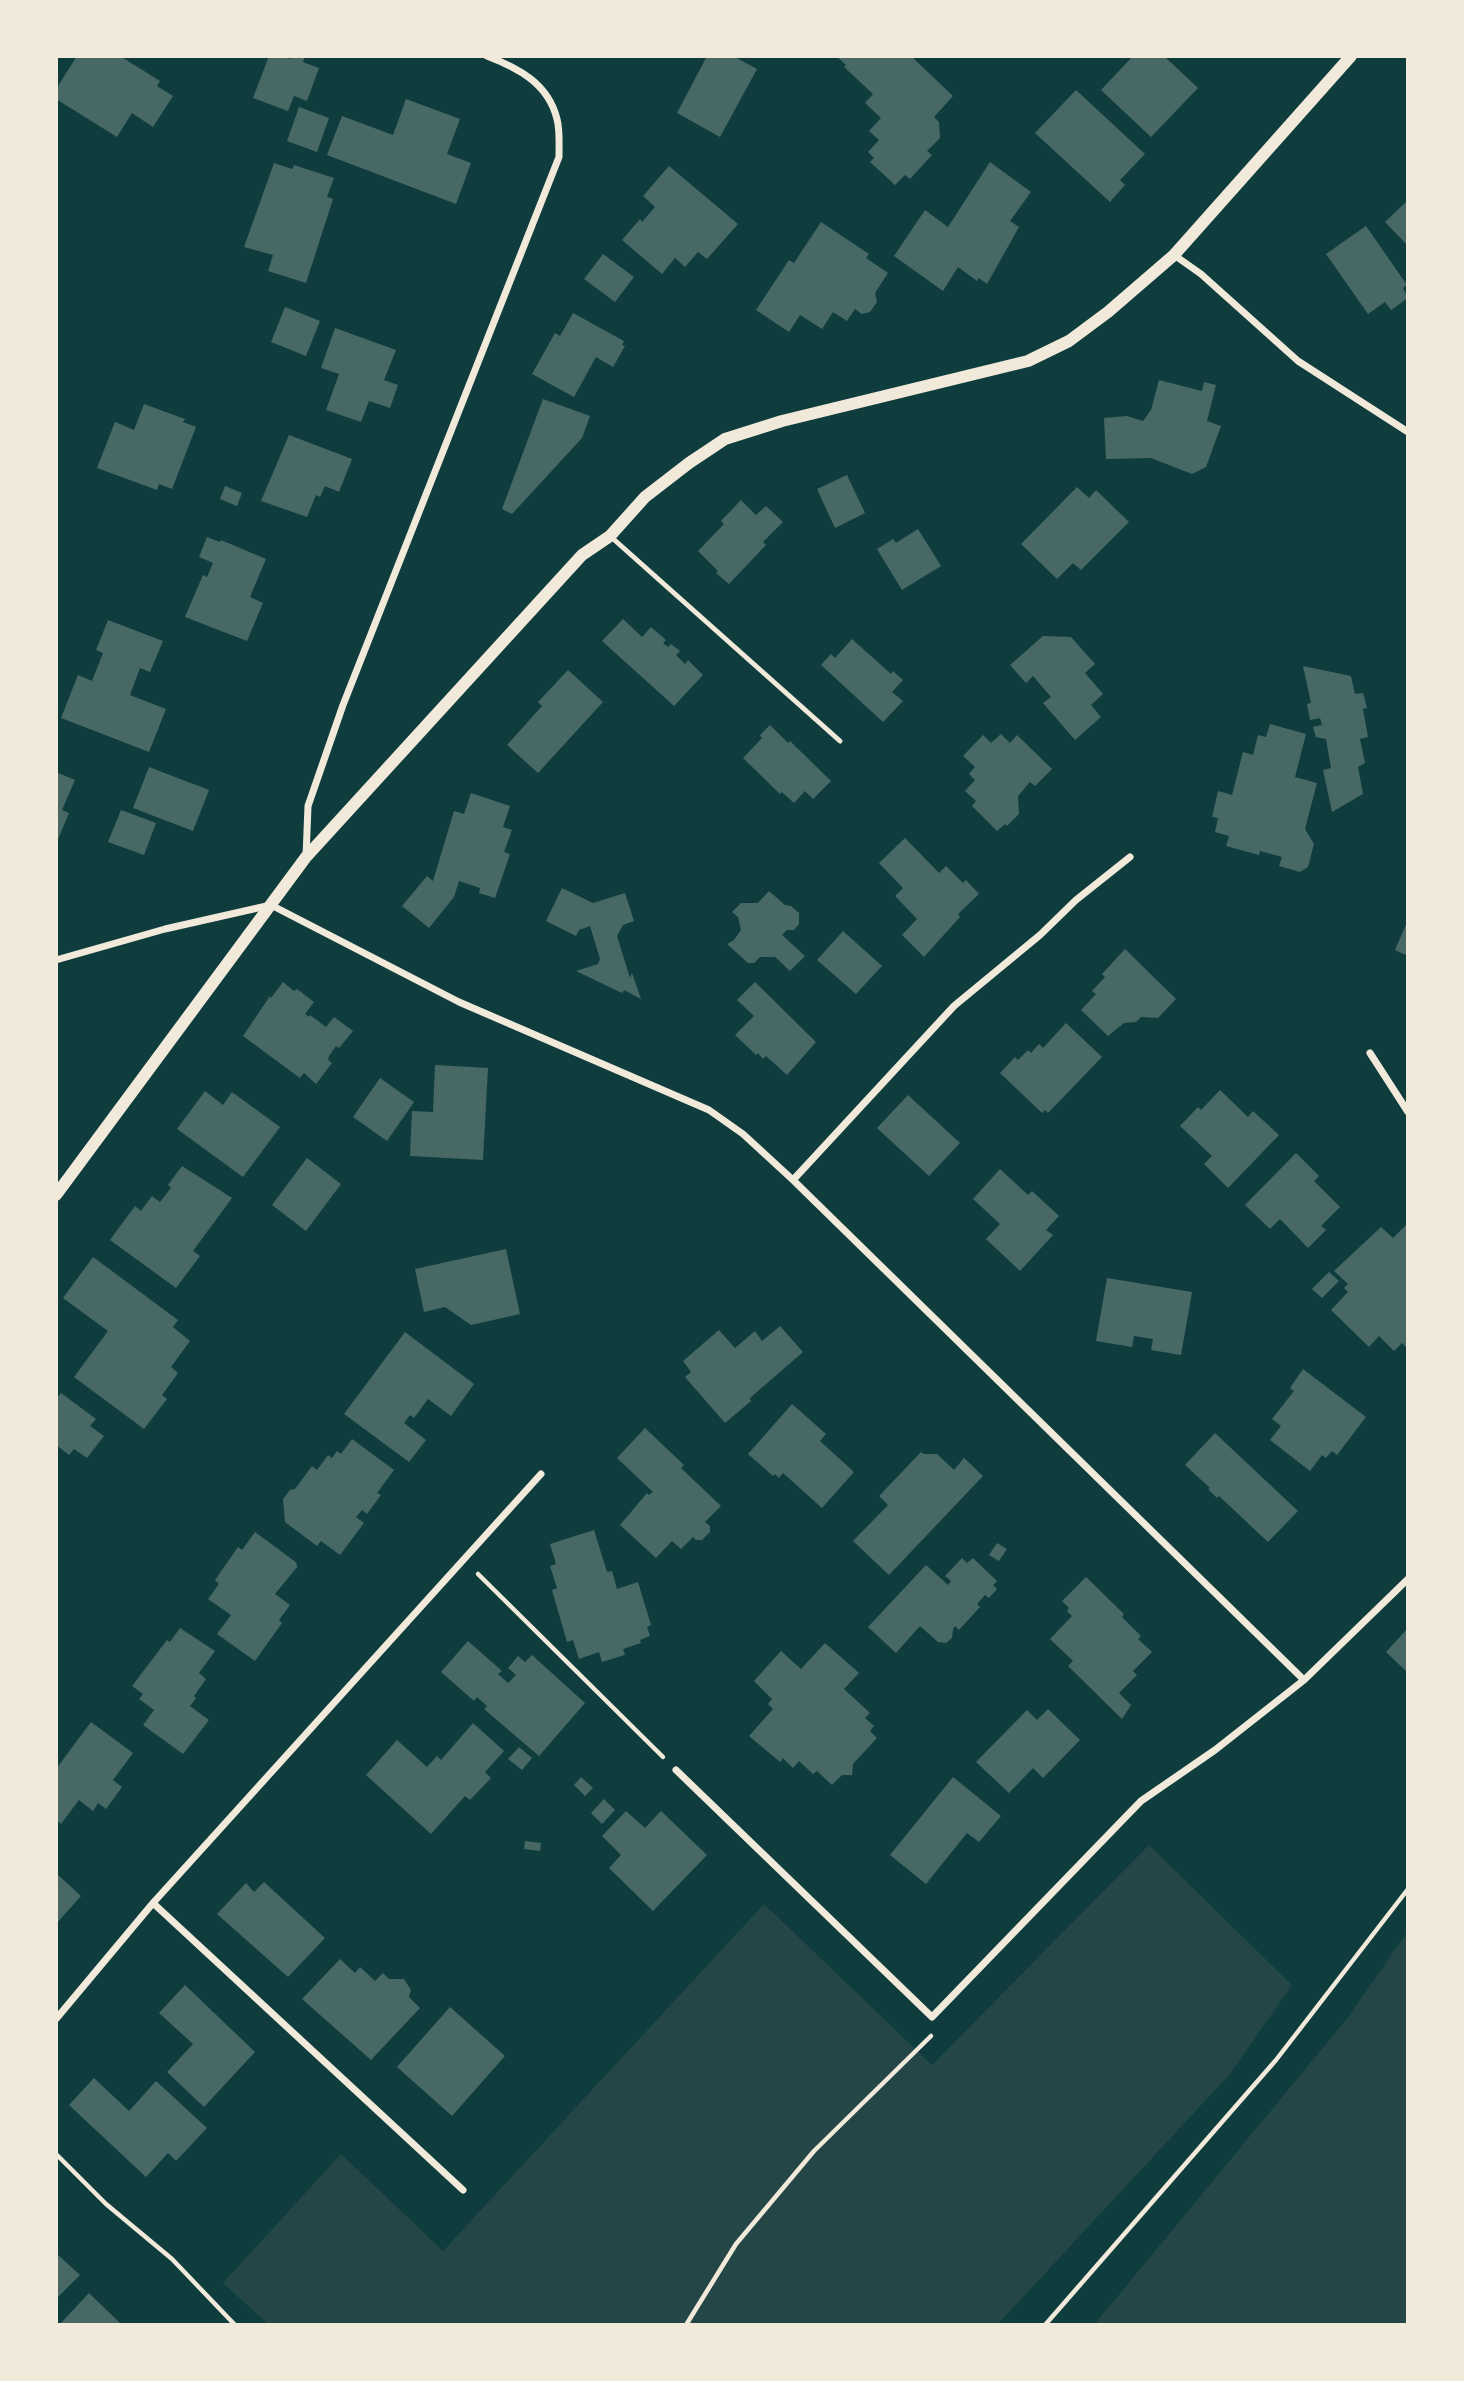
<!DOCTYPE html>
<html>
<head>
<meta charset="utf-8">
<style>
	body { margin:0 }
	#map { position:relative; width:1464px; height:2381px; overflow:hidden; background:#0f3d3e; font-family:Manrope,sans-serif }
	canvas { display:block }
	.frame { position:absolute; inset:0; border:58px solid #f1e9da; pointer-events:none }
</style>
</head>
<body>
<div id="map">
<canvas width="1464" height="2381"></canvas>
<div class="frame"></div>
</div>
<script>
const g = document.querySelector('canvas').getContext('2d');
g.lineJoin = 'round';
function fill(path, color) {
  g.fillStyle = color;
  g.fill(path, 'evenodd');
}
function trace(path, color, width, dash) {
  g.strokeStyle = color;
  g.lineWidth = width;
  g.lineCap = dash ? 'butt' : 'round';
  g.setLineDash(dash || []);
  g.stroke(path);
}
fill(new Path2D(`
	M1149,1845L1292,1985L1229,2075L997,2325H269L223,2283L341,2154L443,2251L764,1904L932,2065Z
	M1408,1931V2325H1094L1349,2016Z`), '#244646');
fill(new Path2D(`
	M77,56H120L160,81L157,86L173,96L153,127L132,113L117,137L56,99V89Z
	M269,56H283L291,59L292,56H305L303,62L319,68L307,101L294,96L288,111L253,98Z
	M707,56H733L757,69L720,137L677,113Z
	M836,56H911L953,96L934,117L939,122L940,138L927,151L932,155L910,179L905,175L895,185L870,162L874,158L868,152L879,140L869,131L881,118L865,103L873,94L844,67L846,65Z
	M1133,56H1164L1198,88L1151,137L1101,90Z
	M1076,90L1145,154L1120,180L1125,185L1110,202L1035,133Z
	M406,99L460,119L447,154L471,163L456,204L327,155L342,116L393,135Z
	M299,107L329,118L317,152L287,141Z
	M990,162L1031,192L1010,221L1019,227L987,284L979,278L977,281L958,267L943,291L894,256L925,210L948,227Z
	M274,163L292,169L294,165L334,178L327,197L333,199L306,283L268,271L273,255L244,247Z
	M669,166L738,224L707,259L698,252L685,267L675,258L662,274L622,240L640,219L642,222L655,207L643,196Z
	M1408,200V246L1385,222Z
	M821,222L869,254L866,258L888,273L875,293L877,302L870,312L862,314L855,309L847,321L833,312L822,329L800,315L789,332L756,310L789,260L794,263Z
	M1366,226L1407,285L1403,288L1408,298L1391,310L1385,302L1368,314L1326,254Z
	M603,254L634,277L615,302L584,279Z
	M285,307L320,321L306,356L271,342Z
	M573,313L624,341L622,345L625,346L613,367L596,357L574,397L532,374L555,333L560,336Z
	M335,328L396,350L384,380L398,385L390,408L369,401L361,422L326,410L339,374L321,368Z
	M1159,380L1202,391L1204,382L1216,385L1207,421L1221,426L1206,467L1192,474L1151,458L1106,459L1104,418L1127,416L1143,421L1151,410Z
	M543,399L590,416L582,438L512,514L502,509Z
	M144,404L185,419L183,422L196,427L172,489L159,484L157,490L97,468L115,422L134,430Z
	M289,435L352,459L339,492L325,486L320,497L316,495L307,517L261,501Z
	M847,475L865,513L835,528L817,489Z
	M225,486L242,493L237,506L220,499Z
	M1077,487L1089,498L1096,490L1129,522L1081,570L1073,563L1057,579L1021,544Z
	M741,500L756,515L766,506L783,522L763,542L766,545L729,584L716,573L718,571L698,551L724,524L721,521Z
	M918,529L941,566L902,590L877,549L893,539L896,543Z
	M207,537L220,542L221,540L266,559L250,597L263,603L247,641L185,617L203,575L207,577L213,563L199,557Z
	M623,619L642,637L651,627L666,640L663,643L668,647L671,644L680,651L676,655L685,664L688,660L703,675L674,706L602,641Z
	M108,620L163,641L150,672L140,668L130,695L166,709L149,752L61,718L78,675L92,681L103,653L96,650Z
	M1043,636L1071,637L1095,664L1085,673L1103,694L1091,705L1101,717L1075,740L1043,703L1051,697L1033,676L1026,683L1010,665Z
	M852,639L891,674L893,671L903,680L892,692L903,701L883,722L821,665L831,654L835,658Z
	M1303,666L1351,676L1355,694L1363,693L1367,708L1363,709L1368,737L1360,739L1365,763L1358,767L1363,794L1332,812L1323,770L1331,768L1326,739L1316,737L1313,727L1322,725L1320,718L1310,720L1307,704L1311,703Z
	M568,670L603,702L538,773L507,745L542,706L538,702Z
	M1270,724L1306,734L1295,777L1317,783L1305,829L1314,844L1308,867L1300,872L1279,866L1282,857L1260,851L1259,855L1226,846L1229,836L1215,832L1218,818L1212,817L1218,791L1232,795L1243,752L1253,755L1258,735L1266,737Z
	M770,725L788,743L790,741L831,781L813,799L805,791L794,803L782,792L780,794L743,758L762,738L760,735Z
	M1001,734L1010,743L1017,735L1052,769L1035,786L1030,782L1018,796L1019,814L1007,826L1005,824L997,831L972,806L976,801L965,791L975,780L969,774L975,767L963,756L983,735L991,743Z
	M149,767L209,790L193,831L133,808Z
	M56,772L75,780L62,810L69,813L56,844Z
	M471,793L510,806L503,827L512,830L504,852L510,854L495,898L479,893L480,888L459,881L454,897L429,928L402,906L427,876L433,881L454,811L464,814Z
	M121,810L156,823L144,855L108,842Z
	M905,838L939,873L946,866L963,883L966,880L979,894L958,914L960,917L924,957L902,935L917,919L895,896L903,888L879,863Z
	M562,888L593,903L625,893L634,921L623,925L617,936L630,978L632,973L641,999L624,990L622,993L576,971L598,964L600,959L590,926L579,930L576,936L546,921Z
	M769,891L785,905L791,906L799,913V924L794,930H787L782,935L805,956L790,971L775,957H760L754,963H748L727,944L734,940L741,930L738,917L732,912L741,903H758Z
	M1408,920V956L1395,950Z
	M843,931L882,966L856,994L817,960Z
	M1125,949L1176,999L1158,1018L1141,1017L1136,1022L1124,1023L1108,1036L1081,1010L1096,994L1092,991L1105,977L1102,974Z
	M283,982L294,991L297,989L314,1002L305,1014L309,1017L310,1015L326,1027L334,1017L353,1031L339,1048L336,1046L329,1056L328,1060L332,1063L316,1084L304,1073L300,1078L243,1036L270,996L271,998Z
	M755,982L816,1042L787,1075L766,1056L763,1059L758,1053L756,1055L735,1035L754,1016L737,1000Z
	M1066,1023L1102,1057L1048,1113L1045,1110L1042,1113L1000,1073L1015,1057L1018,1060L1028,1050L1031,1053L1039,1044L1043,1048Z
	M435,1065L488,1068L483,1160L410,1156L412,1111L433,1112Z
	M380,1078L414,1102L387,1141L353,1117Z
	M1220,1090L1248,1117L1253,1111L1279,1135L1228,1188L1204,1164L1212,1156L1180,1126L1198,1107L1201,1110Z
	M205,1091L223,1105L232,1092L280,1127L243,1177L177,1129Z
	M908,1095L960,1143L929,1176L877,1128Z
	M1296,1153L1319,1176L1314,1181L1340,1207L1321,1226L1326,1230L1308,1248L1280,1219L1270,1229L1245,1205Z
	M307,1158L341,1184L306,1231L272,1205Z
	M182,1166L232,1198L193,1251L200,1256L176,1288L110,1240L135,1206L141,1211L152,1196L160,1202L171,1188L168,1185Z
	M1000,1169L1028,1195L1032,1191L1059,1216L1046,1230L1053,1235L1020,1271L986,1239L1000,1224L973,1199Z
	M1408,1223V1349L1402,1343L1394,1351L1379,1336L1369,1347L1331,1310L1348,1292L1344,1288L1348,1284L1334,1271L1381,1227L1393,1238Z
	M506,1249L520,1314L471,1325L445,1307L424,1312L415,1269Z
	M93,1257L178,1320L173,1327L190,1341L171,1367L178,1373L162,1395L167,1399L144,1429L74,1377L108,1331L63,1298Z
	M1329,1272L1339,1281L1322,1298L1312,1289Z
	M1107,1278L1192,1292L1181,1355L1151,1350L1153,1339L1134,1336L1132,1347L1096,1341Z
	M780,1326L803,1352L750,1398L751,1401L725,1423L685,1377L691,1372L683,1361L719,1330L735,1348L755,1331L762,1341Z
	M405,1332L474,1384L451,1416L428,1399L414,1418L410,1415L404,1423L426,1440L409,1462L344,1414Z
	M1303,1369L1366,1417L1337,1455L1332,1451L1326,1458L1322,1455L1310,1471L1270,1440L1281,1426L1272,1419L1294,1391L1290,1388Z
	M61,1393L96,1419L90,1426L104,1436L87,1458L74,1449L69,1455L56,1445V1399Z
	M792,1404L826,1434L820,1441L854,1472L822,1508L783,1473L779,1478L775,1474L773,1476L748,1454Z
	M645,1428L684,1465L681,1468L721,1506L705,1522L710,1526V1532L702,1540H696L693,1537L681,1549L672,1541L656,1558L620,1525L647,1493L649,1495L653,1492L617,1458Z
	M1215,1433L1298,1511L1268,1542L1219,1496L1217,1498L1208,1489L1210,1488L1185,1465Z
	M352,1439L394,1470L377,1493L381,1495L367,1514L362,1510L356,1517L364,1523L340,1555L321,1541L317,1546L285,1522L283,1499L290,1490L295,1489L312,1466L317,1470L328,1455L332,1458L337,1451L341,1454Z
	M921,1452L924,1454H937L954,1470L964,1458L983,1476L889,1575L853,1541L888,1505L879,1496Z
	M594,1530L607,1572L612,1571L617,1589L638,1582L651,1625L647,1627L650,1636L640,1640L641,1643L623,1649L625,1655L602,1662L599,1652L579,1659L573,1640L567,1642L552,1590L557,1588L550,1566L556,1564L550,1544Z
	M255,1532L297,1563L296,1565L298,1566L275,1594L290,1605L279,1620L282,1623L255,1661L217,1634L231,1615L208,1599L219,1584L215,1580L238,1547L242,1550Z
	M997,1543L1007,1549L999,1561L989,1555Z
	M962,1558L967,1563L973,1558L997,1581L993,1585L997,1589L989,1598L985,1595L977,1604L980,1607L959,1630L955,1626L953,1629L952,1638L946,1643L938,1642L920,1626L896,1653L868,1627L926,1565L948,1585L951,1581L945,1576Z
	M1086,1577L1124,1614L1122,1617L1141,1636L1138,1639L1152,1652L1133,1671L1137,1675L1119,1693L1131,1705L1122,1719L1068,1666L1073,1661L1050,1639L1072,1616L1067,1611L1069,1608L1062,1601Z
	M180,1628L215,1651L199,1673L206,1679L194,1696L196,1698L190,1706L209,1720L183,1754L143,1725L154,1710L139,1699L143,1694L132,1686L167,1640L170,1642Z
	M1408,1628V1673L1386,1652Z
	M468,1641L502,1671L498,1674L508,1683L516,1675L508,1668L518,1656L525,1662L532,1655L585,1703L539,1756L484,1709L487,1706L477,1697L474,1701L441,1672Z
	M825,1643L859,1673L844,1689L870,1713L865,1718L874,1726L870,1731L877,1738L853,1764L852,1775H842L832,1785L817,1771L813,1774L799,1761L793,1768L783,1758L780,1762L749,1736L773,1709L768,1704L772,1699L754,1681L781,1651L801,1669Z
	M1048,1709L1080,1740L1043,1778L1033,1768L1009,1793L976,1762L1027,1710L1037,1720Z
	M91,1722L133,1753L113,1780L122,1787L106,1809L98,1803L93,1811L79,1800L61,1824L56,1820V1769Z
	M473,1723L504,1751L485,1772L491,1778L470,1800L465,1796L431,1834L366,1775L397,1740L427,1767L437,1756L441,1760Z
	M519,1747L532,1758L522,1770L508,1759Z
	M581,1777L593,1788L585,1796L574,1785Z
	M953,1777L1001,1816L979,1842L967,1833L926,1884L890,1855Z
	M604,1799L615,1810L602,1824L591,1813Z
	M626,1811L645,1828L661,1811L707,1855L653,1911L609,1868L621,1855L602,1836Z
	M525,1841L541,1843L540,1851L524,1849Z
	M56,1873L81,1896L56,1924Z
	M264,1882L325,1938L288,1977L217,1914L246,1883L254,1892Z
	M340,1959L355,1973L360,1967L375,1981L383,1973L389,1979H404L411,1990L409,1997L420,2008L371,2060L302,1999Z
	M185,1985L255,2052L204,2107L167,2072L193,2044L159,2013Z
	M450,2007L505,2056L452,2116L397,2067Z
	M94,2078L129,2111L156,2081L207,2128L176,2161L168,2153L146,2177L69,2105Z
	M56,2253L80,2275L56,2299Z
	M89,2293L122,2325H59Z`), '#486865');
trace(new Path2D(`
	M478,1574L663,1757
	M56,2154L106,2204L172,2259L235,2325
	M686,2325L736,2244L814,2151L931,2036
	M1045,2325L1276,2060L1408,1889`), '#f1e9da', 4.5);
trace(new Path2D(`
	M610,536L840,741`), '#f1e9da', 5);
trace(new Path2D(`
	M1174,255L1201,274L1298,361L1408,432
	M306,857L308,806L343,705L559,157C559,145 560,130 557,119C548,83 518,68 487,56
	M56,960L165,929L271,905L459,1002L709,1110L743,1134L793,1180L1304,1680
	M1370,1053L1408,1112
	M793,1180L954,1006L1040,935L1076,900L1130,857
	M676,1770L932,2017L1141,1801L1215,1750L1304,1680L1408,1579
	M153,1903L463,2190
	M56,2019L153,1903L541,1474`), '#f1e9da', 7);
trace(new Path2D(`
	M56,1195L306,857L582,555L610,536L645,497L689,463L725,439L782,421L1028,361L1069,341L1108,312L1174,255L1351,56`), '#f1e9da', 12);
</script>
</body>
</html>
